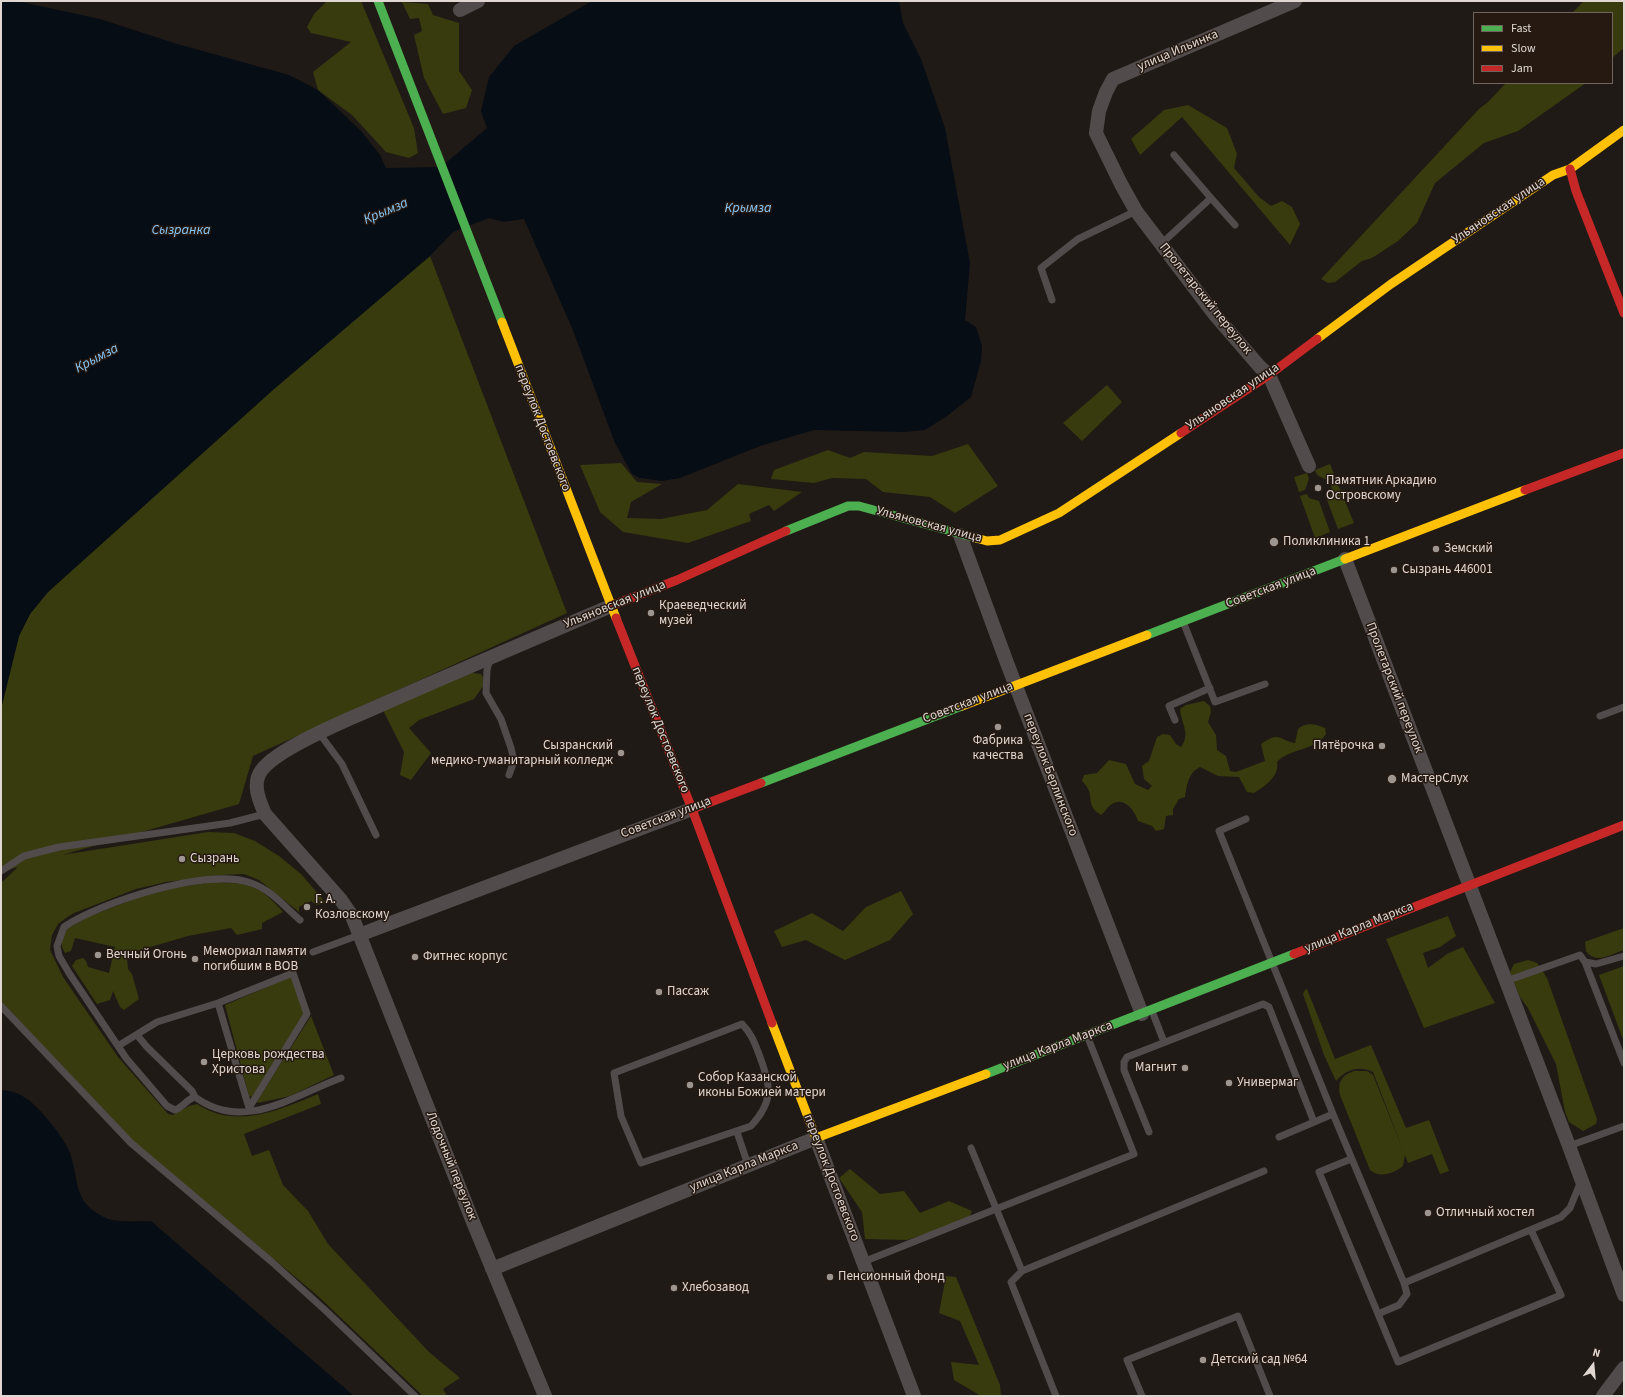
<!DOCTYPE html>
<html>
<head>
<meta charset="utf-8">
<style>
	body { margin:0 }
	#map { position:relative; width:1625px; height:1397px; overflow:hidden; background:#201a16; font-family:"Source Sans 3",sans-serif }
	canvas { display:block }
	.frame { position:absolute; inset:0; border:2px solid #e0d7d2; pointer-events:none }
	.legend { position:absolute; left:1473px; top:12px; width:140px; height:72px; box-sizing:border-box; background:#251911; border:1px solid #70655e; margin:0; padding:5px 7px; list-style:none; font-size:12px; color:#e0d7d2 }
	.legend li { display:flex; align-items:center; gap:8px; height:20px }
	.legend b { width:20px; border:1px solid #70655e }
	.north { position:absolute; left:1573px; top:1345px; width:40px; height:40px; -webkit-text-stroke:3px #251911; paint-order:stroke; rotate:16deg; font-size:11px; font-weight:700; line-height:16px; text-align:center; color:#e0d7d2 }
	.north::after { content:''; display:block; margin:auto; width:14px; height:18px; background:#e0d7d2; clip-path:polygon(50% 0,100% 100%,50% 72%,0 100%) }
</style>
</head>
<body>
<div id="map">
<canvas width="1625" height="1397"></canvas>
<div class="frame"></div>
<ul class="legend">
<li><b style="height:5px;background:#4caf50"></b>Fast</li>
<li><b style="height:5px;background:#ffc107"></b>Slow</li>
<li><b style="height:5px;background:#c62828"></b>Jam</li>
</ul>
<div class="north">N</div>
</div>
<script>
const g = document.querySelector('canvas').getContext('2d');
g.lineJoin = 'round';
function fill(path, color) {
  g.fillStyle = color;
  g.fill(path, 'evenodd');
}
function trace(path, color, width, dash) {
  g.strokeStyle = color;
  g.lineWidth = width;
  g.lineCap = dash ? 'butt' : 'round';
  g.setLineDash(dash || []);
  g.stroke(path);
}
function drawText(font, color, halo, rows, align = 'center') {
  g.font = font + ' "Source Sans 3",sans-serif';
  g.lineWidth = 3;
  g.setLineDash([]);
  g.textBaseline = 'middle';
  g.strokeStyle = halo;
  g.fillStyle = color;
  for (const [text, x, y, turn = 0] of rows) {
    g.save();
    g.translate(x, y);
    g.rotate((+turn || 0) * Math.PI / 180);
    g.textAlign = isNaN(turn) ? turn : align;
    if (halo) g.strokeText(text, 0, 0);
    g.fillText(text, 0, 0);
    g.restore();
  }
}
fill(new Path2D(`
	M327,1H361L414,128L418,153L409,158L386,152L352,115L318,90L313,72L351,42L311,33L307,27L314,14Z
	M1584,1H1624V48L1612,58V13H1572Z
	M402,2L428,4L433,15L459,23V71L472,90L466,108L443,114L424,78L414,35L422,31L419,18L410,19Z
	M1506,83H1586L1518,131L1484,143L1435,183L1417,223L1398,241L1372,258L1362,261L1335,282L1328,283L1321,279L1479,109L1488,102Z
	M1188,105L1227,128L1237,154L1234,168L1259,197L1271,206L1282,201L1292,207L1300,224L1290,245L1182,117L1140,155L1131,139L1164,110Z
	M430,256L567,613L253,756L239,804L62,855L208,832L234,833L255,841L279,856L301,874L326,903L316,905L311,901L299,907V912L259,880L244,874L222,875L166,882L136,889L74,913L66,918L58,924L52,935L50,950L63,977L118,1057L168,1114L173,1115L189,1106L197,1104C236,1130 279,1110 318,1094L321,1104L244,1134L252,1156L269,1150L283,1185L308,1211L328,1244L429,1352L460,1378L443,1389L447,1396H423L318,1296L135,1143L1,1001V883L18,867L1,872V709L19,636L30,614L48,592L274,389Z
	M1107,385L1122,402L1082,441L1063,423Z
	M968,444L998,486L955,513L930,497L883,492L866,479L832,478L814,483L771,479L774,470L828,450L850,458L864,452L932,456Z
	M621,463L637,482L662,484L631,502L627,518L661,519L707,510L738,484L802,492L774,511L769,505L749,514L751,521L688,543L623,532L600,512L580,465Z
	M1330,464L1336,479L1327,480L1317,475L1315,470Z
	M1307,473L1309,479L1305,490L1299,492L1294,477Z
	M1337,482L1354,523L1338,529L1327,500L1332,492L1331,484Z
	M1307,494L1309,498L1319,501L1330,532L1315,538L1300,496Z
	M466,672L481,674L486,682L474,699L419,720L409,728L431,753L411,780L400,775L404,752L381,706Z
	M1204,701L1210,706L1211,712L1208,722L1216,735L1217,750L1226,756L1230,771L1236,772L1265,761L1261,744C1280,731 1277,739 1295,743L1298,729C1306,722 1315,724 1325,728L1326,734C1315,751 1290,748 1277,762C1280,776 1264,787 1254,793L1247,792L1239,777L1218,776L1200,767C1188,773 1187,785 1185,797L1179,799L1173,809V815L1166,816L1164,829L1156,831L1152,826L1138,821C1135,812 1125,796 1112,804C1107,807 1105,812 1101,815C1086,806 1093,797 1088,789C1087,786 1084,783 1082,781L1084,775L1097,773L1109,760L1126,764L1135,784L1148,790L1152,786L1144,779L1142,766L1149,761L1157,737L1163,734L1170,735L1176,744L1181,747C1191,734 1181,723 1180,709L1186,705Z
	M213,882C248,883 259,884 283,912L262,923V929L237,935L231,928L188,936L130,953L127,958L128,969L132,974L139,999L124,1010L120,1007L113,991L110,1000L97,1004L72,966L76,960L83,958L86,961L88,967L109,973L115,947L75,938L71,951L65,953L62,947V939L67,929L90,916L140,897L175,888Z
	M901,891L913,914L890,940L845,960L806,940L782,947L774,931L812,913L843,931L866,907Z
	M1448,916L1456,936L1440,947L1423,953L1428,968L1447,954L1463,947L1495,1003L1424,1028L1386,939Z
	M1624,928V950C1611,954 1596,965 1586,951L1585,942L1587,941Z
	M1528,960L1537,963L1547,978L1597,1119L1596,1124L1583,1131L1569,1122L1565,1112L1556,1064L1528,1008L1520,997L1510,972L1514,964Z
	M1624,966V1042L1599,975Z
	M291,977L305,1012L252,1097L249,1096L225,1005Z
	M1307,989L1335,1059L1371,1045L1406,1128L1429,1120L1449,1171L1440,1174L1432,1154L1408,1163L1373,1072C1358,1065 1346,1070 1336,1081L1324,1055L1303,994L1305,990Z
	M311,1016L334,1075L290,1096L258,1103L257,1101Z
	M1354,1071H1367L1373,1075L1405,1155L1403,1166C1394,1173 1380,1179 1370,1170L1340,1095C1337,1082 1342,1075 1354,1071Z
	M850,1169L880,1194L904,1191L920,1213L949,1201L972,1211L968,1220L907,1240L865,1239L862,1212L839,1178Z
	M946,1276L956,1277L1000,1385L1001,1396H981L954,1380L951,1362L979,1365L960,1321L939,1313Z`), '#373b0d');
fill(new Path2D(`
	M1,1H17L100,19L174,43L289,75L318,90L361,131L380,155L386,168L441,167L487,128L481,111L489,77L514,46L592,1H899L903,23L921,59L945,128L970,263L965,320L976,327L982,346L981,361L971,397L947,416L925,430L904,432L814,430L760,446L680,478L662,481L640,478L632,474L615,443L572,328L524,219L503,222L489,218L453,232L430,256L274,389L48,592L30,614L19,636L1,709Z
	M1,1090C9,1091 17,1092 24,1097C38,1105 64,1137 70,1153C80,1183 72,1202 106,1218C116,1223 140,1221 151,1221L354,1396H1Z`), '#060d15');
trace(new Path2D(`
	M1211,198L1235,225
	M1161,244L1211,198L1174,155
	M1052,300L1041,268L1078,239L1136,211
	M1184,624L1215,702L1265,684
	M490,658L487,670L486,693L501,719L511,748L514,761L509,775
	M1600,716L1624,707
	M1175,720L1169,706L1210,688
	M319,733L342,764L376,835
	M1246,819L1219,831L1333,1114L1279,1137
	M1,871L24,856L59,847L230,823L265,814
	M300,920C285,907 270,889 251,883C208,867 101,902 64,927L57,946L59,956L69,973L126,1058L167,1106L175,1110C183,1107 187,1099 195,1097C244,1133 294,1095 341,1078
	M313,952L359,935
	M1585,962L1624,1063
	M1506,981L1580,955L1585,962L1596,964L1624,956
	M218,1003L249,1108
	M1,1006L131,1143L272,1262L326,1311L415,1396
	M1152,1011L1164,1042
	M742,1024C752,1034 755,1044 760,1057C771,1086 774,1101 751,1126L641,1163L621,1116L614,1073Z
	M137,1035L147,1047L192,1091L195,1097
	M118,1046L157,1022L218,1003L293,973L307,1014L249,1108V1111
	M1333,1114L1404,1283L1561,1217L1570,1208L1581,1181
	M737,1132L748,1165
	M1149,1132L1124,1070V1062L1127,1057L1263,1004L1269,1007L1314,1122
	M1569,1146L1624,1126
	M971,1148L1022,1271L1264,1171
	M1351,1159L1319,1172L1398,1362L1561,1295L1531,1230
	M863,1262L1134,1154L1088,1038
	M1022,1271L1011,1282L1056,1396
	M1378,1314L1399,1305L1407,1294L1404,1283
	M1142,1396L1127,1360L1238,1316L1270,1396`), '#514c4b', 7);
trace(new Path2D(`
	M1295,1L1113,79L1106,92L1099,111L1096,133L1121,184L1136,211L1215,315L1260,367L1269,375L1309,466
	M460,10L478,1
	M960,535L1007,663L1142,1014
	M1345,559L1569,1146L1624,1295
	M359,935L692,809
	M492,1269L816,1138L914,1396
	M545,1396L473,1222L352,916L341,900L265,814C259,800 252,784 261,771C276,749 346,720 372,709C451,674 531,640 611,606
	M1603,1396L1624,1368`), '#514c4b', 14);
trace(new Path2D(`
	M378,1L502,322
	M786,531L848,506H859L976,538
	M1147,635L1345,559
	M761,783L962,706
	M986,1074L1294,954`), '#4caf50', 9);
trace(new Path2D(`
	M502,322L616,618
	M1317,339L1391,284L1553,175L1570,169L1624,130
	M976,538L987,541L1000,540L1059,513L1181,433
	M1345,559L1525,490
	M962,706L1147,635
	M772,1023L816,1138L986,1074`), '#ffc107', 9);
trace(new Path2D(`
	M1570,169L1576,191L1624,313
	M1181,433L1269,375L1317,339
	M1525,490L1624,453
	M611,606L677,580L786,531
	M616,618L692,809L761,783
	M692,809L772,1023
	M1294,954L1624,825`), '#c62828', 9);
for (const [x, y, r, color] of [
	[1318,488,4,"#9d9590"],
	[1274,542,5,"#9d9590"],
	[1436,549,4,"#9d9590"],
	[1394,570,4,"#9d9590"],
	[651,613,4,"#9d9590"],
	[998,727,4,"#9d9590"],
	[1382,746,4,"#9d9590"],
	[621,753,4,"#9d9590"],
	[1392,779,5,"#9d9590"],
	[182,859,4,"#9d9590"],
	[307,907,4,"#9d9590"],
	[98,955,4,"#9d9590"],
	[415,957,4,"#9d9590"],
	[195,959,4,"#9d9590"],
	[659,992,4,"#9d9590"],
	[204,1062,4,"#9d9590"],
	[1185,1068,4,"#9d9590"],
	[1229,1083,4,"#9d9590"],
	[690,1085,4,"#9d9590"],
	[1428,1213,4,"#9d9590"],
	[830,1277,4,"#9d9590"],
	[674,1288,4,"#9d9590"],
	[1203,1360,4,"#9d9590"]
]) {
  const dot = new Path2D();
  dot.arc(x, y, r, 0, 2 * Math.PI);
  g.fillStyle = color;
  g.fill(dot);
  trace(dot, '#251911', 1.5);
}
drawText('13px', '#e0d7d2', '#251911', [
	["улица Ильинка",1178,51,-23],
	["Ульяновская улица",1499,211,-34],
	["Пролетарский переулок",1205,299,51],
	["Ульяновская улица",1233,397,-34],
	["переулок Достоевского",542,428,69],
	["Ульяновская улица",929,525,15],
	["Советская улица",1271,588,-21],
	["Ульяновская улица",615,605,-22],
	["Пролетарский переулок",1394,688,69],
	["Советская улица",968,703,-21],
	["переулок Достоевского",660,730,68],
	["переулок Берлинского",1050,775,69],
	["Советская улица",666,818,-21],
	["улица Карла Маркса",1359,928,-22],
	["улица Карла Маркса",1058,1046,-21],
	["Лодочный переулок",451,1166,68],
	["улица Карла Маркса",744,1167,-22],
	["переулок Достоевского",831,1178,69]
]);
drawText('13px', '#e0d7d2', '#251911', [
	["Памятник Аркадию",1326,481],
	["Островскому",1326,496],
	["Поликлиника 1",1283,542],
	["Земский",1444,549],
	["Сызрань 446001",1402,570],
	["Краеведческий",659,606],
	["музей",659,621],
	["Фабрика",998,741,"center"],
	["качества",998,756,"center"],
	["Сызранский",613,746,"right"],
	["медико-гуманитарный колледж",613,761,"right"],
	["Пятёрочка",1374,746,"right"],
	["МастерСлух",1401,779],
	["Сызрань",190,859],
	["Г. А.",315,900],
	["Козловскому",315,915],
	["Мемориал памяти",203,952],
	["погибшим в ВОВ",203,967],
	["Вечный Огонь",106,955],
	["Фитнес корпус",423,957],
	["Пассаж",667,992],
	["Церковь рождества",212,1055],
	["Христова",212,1070],
	["Магнит",1177,1068,"right"],
	["Собор Казанской",698,1078],
	["иконы Божией матери",698,1093],
	["Универмаг",1237,1083],
	["Отличный хостел",1436,1213],
	["Пенсионный фонд",838,1277],
	["Хлебозавод",682,1288],
	["Детский сад №64",1211,1360]
], 'left');
drawText('italic 14px', '#86c6f6', '#251911', [
	["Крымза",748,209],
	["Крымза",386,212,-23],
	["Сызранка",181,231],
	["Крымза",97,359,-28]
]);
</script>
</body>
</html>
